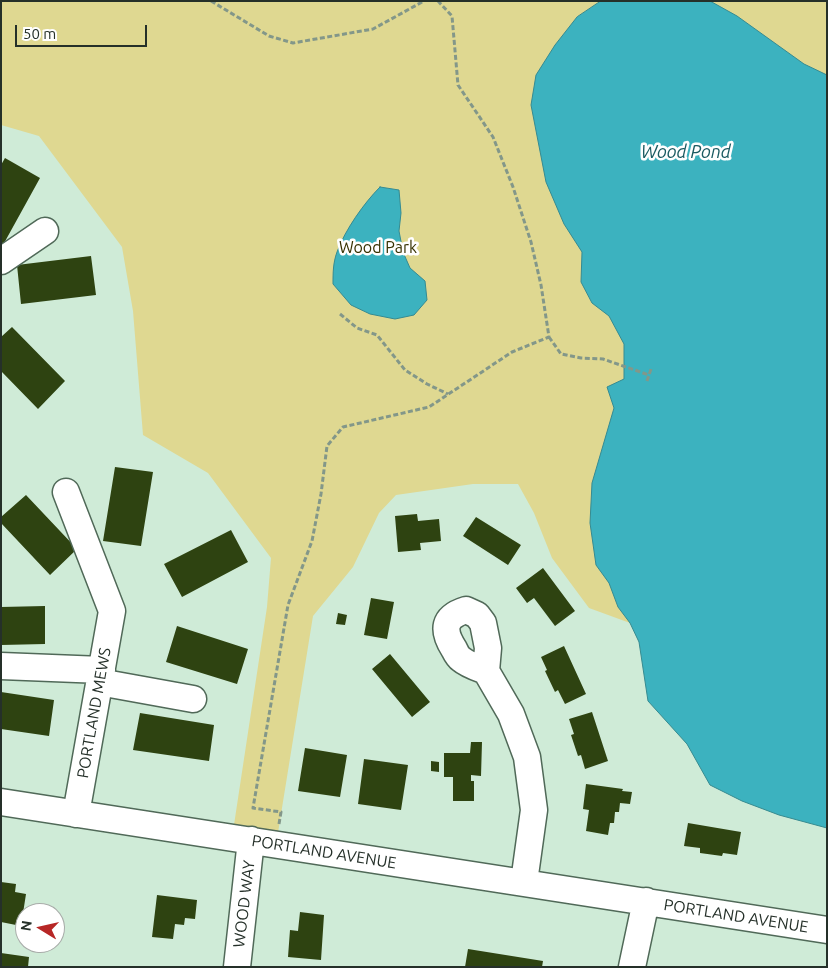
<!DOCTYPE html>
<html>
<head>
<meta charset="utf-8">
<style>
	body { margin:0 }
	#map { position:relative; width:828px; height:968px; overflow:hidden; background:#cfebd7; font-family:Ubuntu,sans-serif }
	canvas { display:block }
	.frame { position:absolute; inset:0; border:2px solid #253029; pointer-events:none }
	.north { position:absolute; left:15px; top:903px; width:50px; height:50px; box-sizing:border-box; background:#fff; border:1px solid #a8aca9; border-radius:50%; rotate:279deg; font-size:14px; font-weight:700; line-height:20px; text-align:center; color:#253029 }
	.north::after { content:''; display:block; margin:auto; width:18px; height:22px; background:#b72726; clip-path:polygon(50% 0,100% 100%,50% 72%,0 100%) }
	.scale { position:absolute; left:15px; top:25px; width:132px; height:22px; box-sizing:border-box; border:2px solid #253029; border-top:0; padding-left:6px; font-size:15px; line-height:18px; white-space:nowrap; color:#253029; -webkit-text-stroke:4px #fff; paint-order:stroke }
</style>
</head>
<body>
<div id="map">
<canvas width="828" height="968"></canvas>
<div class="frame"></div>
<div class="north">N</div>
<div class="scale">50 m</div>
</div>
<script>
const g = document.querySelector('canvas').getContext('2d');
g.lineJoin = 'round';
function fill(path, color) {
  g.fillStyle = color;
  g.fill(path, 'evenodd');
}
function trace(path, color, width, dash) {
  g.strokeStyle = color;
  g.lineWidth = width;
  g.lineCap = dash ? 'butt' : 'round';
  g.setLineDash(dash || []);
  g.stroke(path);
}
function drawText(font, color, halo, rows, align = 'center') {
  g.font = font + ' Ubuntu,sans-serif';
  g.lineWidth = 5;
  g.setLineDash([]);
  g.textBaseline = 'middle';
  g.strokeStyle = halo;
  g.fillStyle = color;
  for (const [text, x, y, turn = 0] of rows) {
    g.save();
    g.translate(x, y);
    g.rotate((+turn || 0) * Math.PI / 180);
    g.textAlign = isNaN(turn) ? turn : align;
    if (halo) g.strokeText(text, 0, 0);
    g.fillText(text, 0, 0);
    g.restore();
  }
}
fill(new Path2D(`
	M1,1H827V828L779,815L742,801L710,785L687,744L648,701L639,642L630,623L589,608L552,558L534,513L518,484H473L396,495L379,513L353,567L313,616L276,845L232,838L267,607L271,558L208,473L143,435L133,311L122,247L39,136L1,125Z`), '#dfd891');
const water = new Path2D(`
	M601,1H710L737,16L804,64L827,75V828L779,815L742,801L710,785L687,744L648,701L639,642L630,623L618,607L609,583L596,565L590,523L592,483L614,408L607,387L624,379V344L609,316L592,303L581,282L582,252L564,224L546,182L531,105L536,75L555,45L577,17Z
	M380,187L399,190L401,213L399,231L403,252L410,268L425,281L427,300L414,315L395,319L370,314L351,305L333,284C333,273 333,263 337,252C345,230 364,203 380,187Z`);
fill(water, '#3cb2bf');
trace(water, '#358b92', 1);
fill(new Path2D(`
	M5,158L40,178L3,245L1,244V165Z
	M91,256L96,295L21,304L17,265Z
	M12,327L65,381L38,409L1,371V337Z
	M115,467L153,472L141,546L103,541Z
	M26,495L77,549L50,575L1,523V517Z
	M417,514L418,521L439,519L441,541L420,543L421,550L398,552L395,516Z
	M476,517L521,545L508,565L463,536Z
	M231,530L248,562L182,597L164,564Z
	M543,568L575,611L555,626L534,598L527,603L516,588Z
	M371,598L394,602L387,639L364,635Z
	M45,606V644L1,645V607Z
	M338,613L347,615L345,625L336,624Z
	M177,626L248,649L237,684L166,662Z
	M564,646L586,694L565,704L558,690L555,692L545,671L547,670L541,657Z
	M390,654L430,702L412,717L372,669Z
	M1,692L54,700L49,736L1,729Z
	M592,712L608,761L585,769L581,755L578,756L571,735L574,734L569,719Z
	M140,713L214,725L209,761L133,750Z
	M471,742H482L481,776L471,775V781H474V801H453V777H444V753H470Z
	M305,748L347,755L340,797L298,791Z
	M364,759L408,765L401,810L358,804Z
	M431,761L439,762V772L431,771Z
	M586,784L623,789L622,791L632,792L630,804L620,803L619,812H615L614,823H610L608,835L586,831L589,810L583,809Z
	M688,823L741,832L737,855L723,853L722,856L700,853V848L684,846Z
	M1,882L16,884L15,892L26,894L21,926L1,922Z
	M157,895L197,900L195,919L185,918L184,925L175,924L173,939L152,937Z
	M300,912L324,915L321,960L288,957L290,930L298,931Z
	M468,949L543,961L542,967H465Z
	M1,953L29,957L28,967H1Z`), '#2e4311');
const minor = new Path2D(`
	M1,261L45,231
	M66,492L112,611L76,814
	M1,666L102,670
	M486,671C478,668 468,665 461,659C458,657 456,653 454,649C442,630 443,617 466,610L477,615L483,623L488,648L486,671L511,714L527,757L534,810L524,882
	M99,682L193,699
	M1,802L827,930
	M237,967L251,840
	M632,967L646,901`);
trace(minor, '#506958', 29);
trace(new Path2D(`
	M211,1L269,36L293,43L373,29L424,1
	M340,314L357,328L377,335L405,370L427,384L448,394
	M549,337L561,354L581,358L603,359L649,375
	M647,381L651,369
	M279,824L281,812L253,808L288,605L312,541L321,494L327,446L343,427L429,407L512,352L549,337L541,285L531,242L513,187L493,137L458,85L452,16L438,1`), '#839789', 3, [5, 2.5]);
trace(minor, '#fff', 26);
drawText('16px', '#373202', '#fff', [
	["Wood Park",378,248]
]);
drawText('16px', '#253029', '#fff', [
	["PORTLAND MEWS",94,713,-80],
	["PORTLAND AVENUE",324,852,9],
	["WOOD WAY",244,904,-83],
	["PORTLAND AVENUE",736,916,9]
]);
drawText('italic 18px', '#1b5b62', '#fff', [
	["Wood Pond",686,152]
]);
</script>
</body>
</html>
